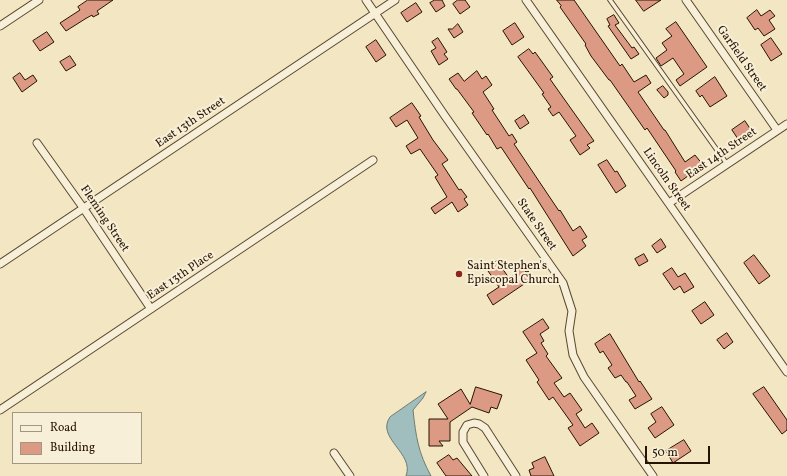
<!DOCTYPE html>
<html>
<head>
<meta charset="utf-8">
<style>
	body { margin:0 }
	#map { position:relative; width:787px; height:476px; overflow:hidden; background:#f2e7c2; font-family:Vollkorn,serif }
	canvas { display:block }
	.legend { position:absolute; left:12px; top:412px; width:130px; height:52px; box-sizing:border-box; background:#f7efd7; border:1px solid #a49781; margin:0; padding:5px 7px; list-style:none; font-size:12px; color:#271301 }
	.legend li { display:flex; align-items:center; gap:8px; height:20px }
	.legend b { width:20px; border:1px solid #a49781 }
	.scale { position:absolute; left:645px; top:446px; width:65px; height:18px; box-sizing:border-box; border:2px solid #271301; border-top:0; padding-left:5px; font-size:12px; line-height:14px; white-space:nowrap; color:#271301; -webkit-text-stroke:3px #f7efd7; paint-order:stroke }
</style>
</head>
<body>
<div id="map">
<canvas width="787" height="476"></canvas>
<ul class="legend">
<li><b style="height:5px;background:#f7efd7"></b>Road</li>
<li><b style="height:11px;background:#dc9a84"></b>Building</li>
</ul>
<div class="scale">50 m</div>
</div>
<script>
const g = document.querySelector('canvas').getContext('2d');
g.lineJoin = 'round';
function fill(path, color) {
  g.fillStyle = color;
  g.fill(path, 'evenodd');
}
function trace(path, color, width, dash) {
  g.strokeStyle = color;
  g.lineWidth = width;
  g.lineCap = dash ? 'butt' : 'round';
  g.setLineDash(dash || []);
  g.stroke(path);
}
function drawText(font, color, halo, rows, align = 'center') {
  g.font = font + ' Vollkorn,serif';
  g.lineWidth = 4;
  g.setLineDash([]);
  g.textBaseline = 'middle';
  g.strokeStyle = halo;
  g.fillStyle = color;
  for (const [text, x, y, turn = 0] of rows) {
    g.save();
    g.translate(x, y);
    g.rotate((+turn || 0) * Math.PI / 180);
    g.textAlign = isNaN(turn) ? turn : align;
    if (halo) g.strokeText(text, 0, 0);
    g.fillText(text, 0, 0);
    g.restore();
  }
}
const water = new Path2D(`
	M426,392L423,398L413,410C416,437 418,452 431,476H406C415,453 375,438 390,417Z`);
fill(water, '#9fbebd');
trace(water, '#6f7a72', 1);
const building = new Path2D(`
	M88,0H113L97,11L99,14L93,17L92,15L85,19L66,31L60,23L80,10L78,7Z
	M435,0H442L445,6L436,12L430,3Z
	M458,0H465L470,7L460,14L453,4Z
	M557,0H574L620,66L622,64L634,82L646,75L651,83L638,92L664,130H665L685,162L695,155L703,165L681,181L675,172L676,171L647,128L645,130L610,80H609L591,56L585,45L586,44L560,7L561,6Z
	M636,0H661L644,11Z
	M416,3L422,12L407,22L401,13Z
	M757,10L761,16L770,10L775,16L769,20L775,29L764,36L758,28L755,30L747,18Z
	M614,15L619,23L615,25L632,48L634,47L639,54L631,59L608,26L610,25L607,19Z
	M676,22L707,67L680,86L676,80L684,74L673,58L661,66L656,58L667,50L662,43L672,36L666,29Z
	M515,23L524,37L512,45L503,31Z
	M458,24L463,32L454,38L448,29H452Z
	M47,32L54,42L40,51L33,41Z
	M438,38L447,52L444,54L448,59L439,65L431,51L436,48L432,42Z
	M771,38L782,54L771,61L761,45Z
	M376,40L386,55L376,62L366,47Z
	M529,49L533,54L535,52L553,77L550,79L594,141L587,145L590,148L580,155L570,140L576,136L559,112L553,116L548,109L551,107L542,94L544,93L518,57Z
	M70,56L76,65L66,71L60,62Z
	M477,71L482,79L486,76L492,85L483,92L494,109L492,110L509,136L512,134L517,142L514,144L559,211L560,210L573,231L580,226L587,237L582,240L586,246L573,256L530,188L529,189L501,147L497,149L488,134L487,135L472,113L474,112L457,89H456L449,79L458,73L464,81Z
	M20,73L25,80L33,75L37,81L22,92L13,78Z
	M715,77L727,96L710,107L702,95L700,97L696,91Z
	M663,86L668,92V95L664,98L657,90Z
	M412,103L421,116L419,117L433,140L448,160L442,164L459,190L461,189L467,197L464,199L468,205L458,212L452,202L435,214L431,208L447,197L435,177L438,175L420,149L411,154L406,146L418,138L407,120L396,127L390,118Z
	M524,115L529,123L520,129L515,121Z
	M745,121L751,130L738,139L732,130Z
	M607,160L615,172L617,171L626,186L616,193L598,165Z
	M661,239L666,247L657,253L652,246Z
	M644,254L648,261L639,266L635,259Z
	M754,255L770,276L759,284L744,263Z
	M497,261L509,278L523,268L526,272L528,271L533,278L493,305L487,295L499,287L486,268Z
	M672,268L678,277L685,273L694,287L684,293L680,286L674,290L663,274Z
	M705,302L714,315L701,324L692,311Z
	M543,319L549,328L540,334L544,341L541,343L548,354L546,356L562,378L554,383L564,397L570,393L582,410L576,414L585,428L592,423L599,433L580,446L568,428L573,425L553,397L549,400L537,382L539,380L526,360L537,353L523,332Z
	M727,333L733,342L724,349L717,340Z
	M610,334L639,382L640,381L652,399L635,409L629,400L636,396L627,382H626L621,375L615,378L608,368L612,365L603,351L600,353L595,344Z
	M476,387L502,395L497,409L491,407L489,413L472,407L450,422V441H439L443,446H429V419H448L438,404L461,389L470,404Z
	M764,387L787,420V430L782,434L753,394Z
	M662,407L674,425L655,438L648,428L656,422L651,414Z
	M684,440L691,451L673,463L666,451Z
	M449,455L453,460L457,458L472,476H446L437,463Z
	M545,457L554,476H531L529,470L534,468L532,463Z`);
fill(building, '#dc9a84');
trace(building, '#271301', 1);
const service = new Path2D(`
	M610,0L727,164`);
const minor = new Path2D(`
	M366,0L445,116L563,283L572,311L569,331L573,355L584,377L653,476
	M526,0L787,372
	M686,0L777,130
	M0,26L39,0
	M37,143L84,209L151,309
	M669,203L787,124
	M0,264L395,0
	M0,410L373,160
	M334,453L350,476
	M484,476L463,442V432L467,425L474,423L479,424L485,428L516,476`);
trace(service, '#5a4831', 5.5);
trace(minor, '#5a4831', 9);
trace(service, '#f7efd7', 3.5);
trace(minor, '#f7efd7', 7);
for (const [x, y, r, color] of [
	[459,274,4,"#8f2418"]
]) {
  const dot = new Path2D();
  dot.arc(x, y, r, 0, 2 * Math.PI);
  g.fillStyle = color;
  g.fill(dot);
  trace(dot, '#f7efd7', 1.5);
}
drawText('12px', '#271301', '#f7efd7', [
	["Garfield Street",741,59,55],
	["East 13th Street",191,123,-34],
	["East 14th Street",722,154,-34],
	["Lincoln Street",666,180,55],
	["Fleming Street",104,219,56],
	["State Street",536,225,55],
	["East 13th Place",181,276,-34]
]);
drawText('12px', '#271301', '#f7efd7', [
	["Saint Stephen's",467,267],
	["Episcopal Church",467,281]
], 'left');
</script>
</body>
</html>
